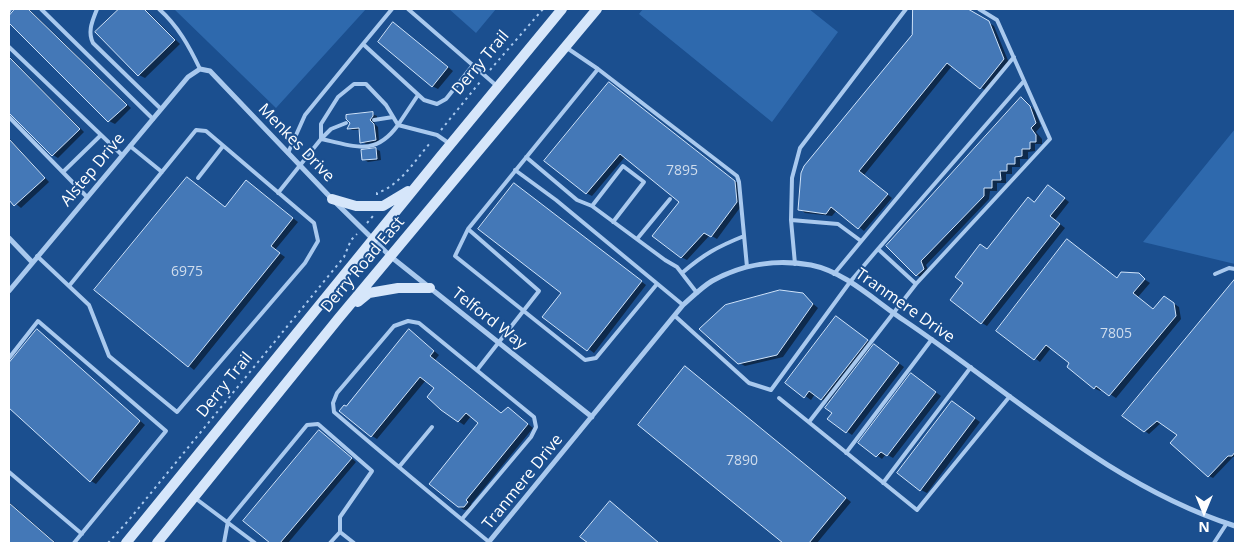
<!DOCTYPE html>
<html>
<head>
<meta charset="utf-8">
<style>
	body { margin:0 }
	#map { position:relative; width:1244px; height:552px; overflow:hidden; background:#1b4f8f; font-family:"Open Sans",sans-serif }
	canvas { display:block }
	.frame { position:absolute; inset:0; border:10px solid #fff; pointer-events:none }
	.north { position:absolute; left:1179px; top:487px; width:50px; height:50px; -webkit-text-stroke:4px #1b4f8f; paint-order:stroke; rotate:180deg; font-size:14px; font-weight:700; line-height:20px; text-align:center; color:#fff }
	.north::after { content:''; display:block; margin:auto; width:18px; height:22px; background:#fff; clip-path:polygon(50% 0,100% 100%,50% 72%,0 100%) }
</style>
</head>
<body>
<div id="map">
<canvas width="1244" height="552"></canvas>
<div class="frame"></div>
<div class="north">N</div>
</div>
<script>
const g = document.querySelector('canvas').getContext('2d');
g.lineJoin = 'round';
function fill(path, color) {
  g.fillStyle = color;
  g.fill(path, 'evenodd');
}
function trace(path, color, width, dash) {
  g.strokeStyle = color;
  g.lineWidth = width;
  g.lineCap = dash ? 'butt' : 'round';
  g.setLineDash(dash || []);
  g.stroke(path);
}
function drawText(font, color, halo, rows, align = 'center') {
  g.font = font + ' "Open Sans",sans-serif';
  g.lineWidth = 4;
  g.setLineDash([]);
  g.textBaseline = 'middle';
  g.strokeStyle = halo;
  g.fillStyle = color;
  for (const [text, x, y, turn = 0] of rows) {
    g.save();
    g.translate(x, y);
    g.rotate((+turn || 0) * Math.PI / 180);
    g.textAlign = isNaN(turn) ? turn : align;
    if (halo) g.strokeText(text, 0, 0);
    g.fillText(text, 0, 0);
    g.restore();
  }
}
fill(new Path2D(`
	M174,9H366L276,108Z
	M449,9H496L476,33Z
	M643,9H809L838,32L772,122L639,14Z
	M1235,129V264L1143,242Z`), '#2e69ad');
fill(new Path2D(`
	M16,9H29L131,108L115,124L109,121L9,21V18Z
	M121,9H145L180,44L145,78L139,75L97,32Z
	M915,9H966L994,26L1009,63L986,91L952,66L864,175L892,198L864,231L837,210L832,216L805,213L800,209L913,35Z
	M398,27L453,71L438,89L432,86Z
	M9,56L84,132L58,158L53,155L9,111Z
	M615,87L740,185L742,205L717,239L710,235L687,260L681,257V202L625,157L592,196L586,193Z
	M1022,98L1027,102L1035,111L1041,126L1036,132L1042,139V144H1035V151L1028,152V159H1020V167H1012V174H1006V183H997V191H990L989,199L926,265L929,272L922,278L917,275L888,246Z
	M372,114L377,116V119L374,123L378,127L379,142L366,144L362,142L360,130H352L349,128Z
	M9,138L49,182L21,208L9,198Z
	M376,149L380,151L381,160L368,162L363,159V151Z
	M247,182L298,222L275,250L285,257L194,370L96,290L226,208Z
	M514,184L646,285L594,353L544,316L563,293Z
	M1054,190L1069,202L1055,220L1065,228L987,326L982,323L988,250L1035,203Z
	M1138,275L1150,283L1138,297L1154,310L1170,301L1179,307L1181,319L1116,398L1102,389L1100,391L1094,388L1070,363L1051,348L1040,362L997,330L1118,279Z
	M1235,287V457H1233L1213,478L1209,476L1179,435L1161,423L1149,434L1145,431L1230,288Z
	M802,294L818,308L783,357L745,366L739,363Z
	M842,321L872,344L827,403L815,394L811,400L787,383Z
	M37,331L145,425L96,484L91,481L9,407V366Z
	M414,334L439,355L435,360L502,414L508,408L533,428L471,504L473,506L470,509L464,510L458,506L480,423L471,416L464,425L458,421L436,388L426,380L377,439L372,436L346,407Z
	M880,349L904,367L852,435L829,419Z
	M685,367L851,502L817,543H785L640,425Z
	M917,378L941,396L893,458L886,454L882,459L860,443Z
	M958,406L980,422L927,493L921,490Z
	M325,435L356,462L288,543H272L245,521Z
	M9,502L56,543H9Z
	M615,506L659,543H590L582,536Z`), '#0007');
const building = new Path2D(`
	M15,9H28L127,105L108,122L9,23V16Z
	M119,9H144L175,40L138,76L95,32Z
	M913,9H968L989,21L1004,59L980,89L947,63L859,171L888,194L858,229L831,207L826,214L798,210L801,173L804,166L912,35Z
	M393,22L448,67L432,87L378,42Z
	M9,57L80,129L52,156L9,113Z
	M609,82L735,181L737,202L711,237L704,233L681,258L652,236L679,202L620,154L586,194L544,161Z
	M1021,97L1030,106L1036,123L1031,128L1036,135V142H1030V149H1022V156L1015,157V164H1007V171H1000L1001,180H992V188H984V196L921,261L924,269L916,276L886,246Z
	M373,112V116L370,120L374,124L376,140L360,143L359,128L347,129L350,123L346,119V115Z
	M9,139L45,178L14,206L9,200Z
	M376,148L377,159L362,160L361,150Z
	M187,177L225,207L246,180L293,218L271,246L280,253L188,367L94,290Z
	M514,183L642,281L587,351L542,317L561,293L478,229Z
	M1048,185L1065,198L1050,216L1060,224L981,324L950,300L963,283L955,277L980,244L987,249L1028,197L1034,202Z
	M1067,239L1117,278L1121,272L1139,273L1145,279L1133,293L1153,309L1164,296L1174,303L1176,316L1109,396L1096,386L1094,389L1067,367L1069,363L1046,345L1034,360L996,331Z
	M1235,279V452L1232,456H1228L1208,477L1170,443L1177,435L1157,421L1144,432L1122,416Z
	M780,290L803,293L813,304L777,355L738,364L699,329L725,305Z
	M836,316L868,340L821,400L809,391L804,398L785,383Z
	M37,329L140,421L90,482L9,408V363Z
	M409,329L434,351L430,356L501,413L508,407L528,424L466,500L468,502L464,507H458L429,484L478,423L466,413L458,422L441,410L427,397L434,388L420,377L371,437L339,411L344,405L346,406Z
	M874,344L899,363L846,433L827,419L832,413L825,408Z
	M685,366L846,498L809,543H783L638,425Z
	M911,373L936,392L887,456L881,452L876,457L858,443Z
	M952,401L975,418L920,491L897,473Z
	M319,430L352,458L280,543H270L243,521Z
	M610,501L659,543H588L580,537Z
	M9,503L55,543H9Z`);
fill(building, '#4478b7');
trace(building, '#cfe3fa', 1);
trace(new Path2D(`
	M490,70L543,9
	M441,130L480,82
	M377,195V193C401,185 415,160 431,142
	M367,223L373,216
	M108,543L128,521L344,257L351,240L357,234`), '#a9c9ee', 2, [2.5, 4]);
trace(new Path2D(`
	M41,9L153,119
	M97,9C93,20 87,31 93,43L161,109
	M159,9C178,26 189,46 200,69
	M392,9L363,44L424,100L437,104L446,99L473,65
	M408,9L498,87
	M9,11L10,9
	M9,47L122,155
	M598,69L737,176L739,182L747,267
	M418,95L398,125L437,135L450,144
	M9,117L87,197
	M374,120L393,117
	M321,139L331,129L346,123
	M130,146L162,172
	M288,153L305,115L363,44
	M526,157L577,200L592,206L665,260L677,267L697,293
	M515,170L556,200L683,305
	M63,172L101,135
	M198,178L223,146
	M278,193L321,139V124L338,97L354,84H366L386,105L398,125C375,157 355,146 321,139
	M592,206L623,166L644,182L613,222
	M791,220L838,224L861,241
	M468,229L455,256L585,360L596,358L657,284
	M637,239L670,199
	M878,249L1024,81
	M37,256L89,305L109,356L177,412L305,263L318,241L314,223L206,131L196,130L69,286
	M795,264L791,220L792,178L800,148L906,9
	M682,273C704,254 717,247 744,236
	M834,274L1014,57
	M1215,274L1229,268L1235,269
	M675,316L749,383L771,390L850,282L878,249L916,284
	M9,358L38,321L166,431L74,543
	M477,370L539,291L468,229L598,69L567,48
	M779,398L917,510L1010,396
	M809,422L916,284L1050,139L997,20L979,9
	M846,453L932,339
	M399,467L432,427
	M9,472L82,534
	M883,483L971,367
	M195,498L255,543
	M462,519L531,437L536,427L534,417L419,323L408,321L394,326L337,393L333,403L334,412C385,456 437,499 489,542
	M224,543L228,521L307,425L318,424L372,471L340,517V532
	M330,543L340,532L354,543
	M1214,543L1227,523`), '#a9c9ee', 4);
trace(new Path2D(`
	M9,238L32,262
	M9,291L188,77L200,69L210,71L332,199L390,256L592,417
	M488,543L683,305C692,297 702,287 712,281C742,264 777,259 811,265C846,272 876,302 905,321C1012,393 1110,486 1235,526`), '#a9c9ee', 5);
trace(new Path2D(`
	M332,199L356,206H383L408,191
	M358,302L369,293L398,288H430
	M126,543L440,157L562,9
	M157,543L338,319L597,9`), '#d6e6fa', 10);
drawText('14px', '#d0dded', null, [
	["7895",682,171],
	["6975",187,272],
	["7805",1116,334],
	["7890",742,461]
]);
drawText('16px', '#fff', '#1b4f8f', [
	["Derry Trail",481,63,-50],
	["Menkes Drive",296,143,46],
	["Alstep Drive",93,170,-50],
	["Derry Road East",363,265,-50],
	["Tranmere Drive",905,306,35],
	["Telford Way",489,319,38],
	["Derry Trail",225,385,-51],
	["Tranmere Drive",523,482,-51]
]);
</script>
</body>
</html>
